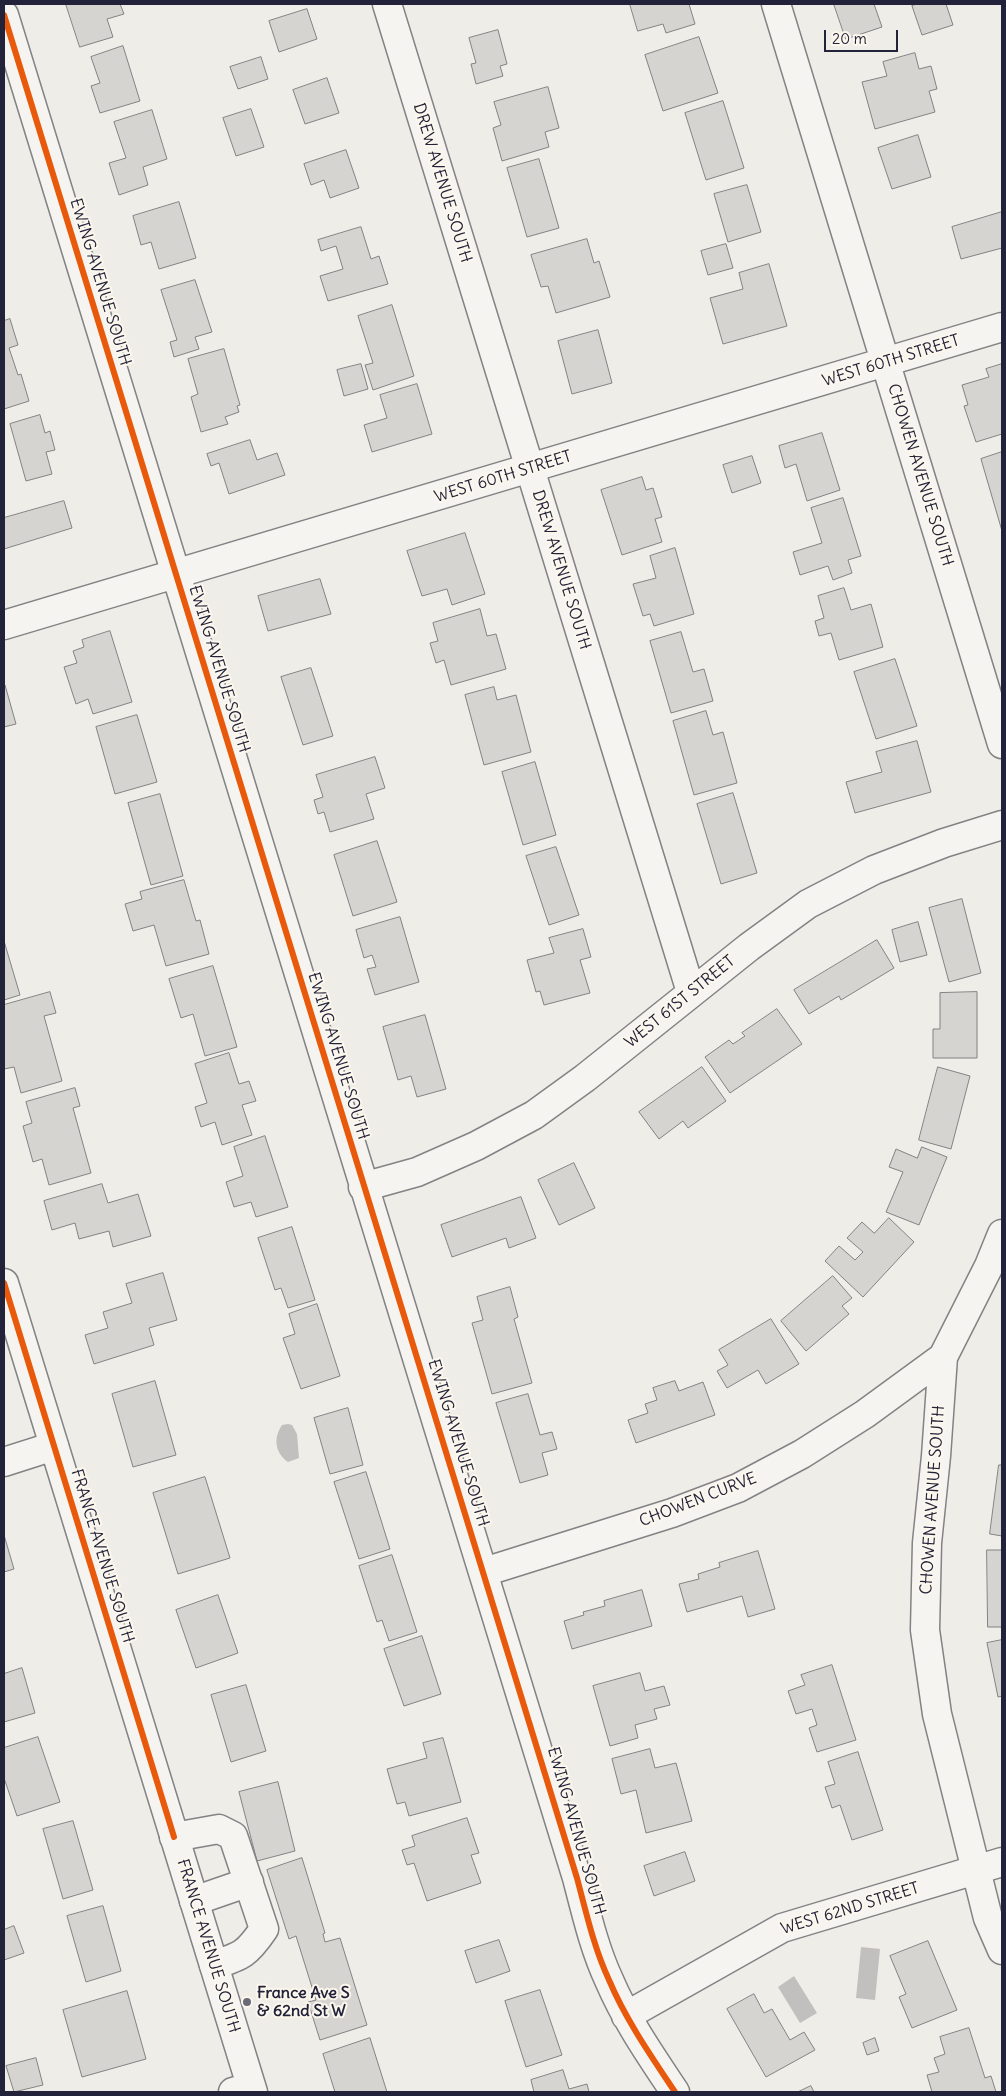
<!DOCTYPE html>
<html>
<head>
<meta charset="utf-8">
<style>
	body { margin:0 }
	#map { position:relative; width:1006px; height:2096px; overflow:hidden; background:#efede8; font-family:Delius,sans-serif }
	canvas { display:block }
	.frame { position:absolute; inset:0; border:5px solid #22223b; pointer-events:none }
	.scale { position:absolute; left:824px; top:30px; width:74px; height:22px; box-sizing:border-box; border:2px solid #22223b; border-top:0; padding-left:6px; font-size:15px; line-height:18px; white-space:nowrap; color:#22223b; -webkit-text-stroke:4px #fbf7ec; paint-order:stroke }
</style>
</head>
<body>
<div id="map">
<canvas width="1006" height="2096"></canvas>
<div class="frame"></div>
<div class="scale">20 m</div>
</div>
<script>
const g = document.querySelector('canvas').getContext('2d');
g.lineJoin = 'round';
function fill(path, color) {
  g.fillStyle = color;
  g.fill(path, 'evenodd');
}
function trace(path, color, width, dash) {
  g.strokeStyle = color;
  g.lineWidth = width;
  g.lineCap = dash ? 'butt' : 'round';
  g.setLineDash(dash || []);
  g.stroke(path);
}
function drawText(font, color, halo, rows, align = 'center') {
  g.font = font + ' Delius,sans-serif';
  g.lineWidth = 4;
  g.setLineDash([]);
  g.textBaseline = 'middle';
  g.strokeStyle = halo;
  g.fillStyle = color;
  for (const [text, x, y, turn = 0] of rows) {
    g.save();
    g.translate(x, y);
    g.rotate((+turn || 0) * Math.PI / 180);
    g.textAlign = isNaN(turn) ? turn : align;
    if (halo) g.strokeText(text, 0, 0);
    g.fillText(text, 0, 0);
    g.restore();
  }
}
fill(new Path2D(`
	M288,1424L292,1425L297,1434L299,1458L288,1462C275,1453 273,1438 282,1425Z
	M861,1947L880,1949L875,2000L856,1998Z
	M794,1976L817,2013L800,2023L778,1987Z`), '#c2bfbf');
const building = new Path2D(`
	M66,4H120L124,14L107,19L113,37L80,47Z
	M630,4H689L695,24L666,33L663,24L638,31Z
	M834,4H874L882,27L846,39Z
	M917,4H946L953,25L922,35L912,6Z
	M307,9L317,39L279,52L269,21Z
	M498,30L507,64L500,66L503,76L476,84L471,64L476,63L469,38Z
	M699,37L718,93L663,111L645,55Z
	M123,46L140,101L100,113L91,86L100,83L91,57Z
	M915,53L919,69L931,66L937,89L929,91L935,112L875,129L862,82L887,76L883,62Z
	M261,57L268,79L238,89L230,67Z
	M327,78L339,113L305,124L293,90Z
	M548,87L559,128L545,132L549,147L502,161L493,128L501,125L494,102Z
	M723,101L744,168L706,180L685,113Z
	M251,109L264,147L236,156L223,118Z
	M152,110L167,159L143,167L148,185L119,195L109,163L126,158L114,122Z
	M918,135L931,177L892,189L878,148Z
	M346,150L359,188L330,198L324,180L311,185L304,164Z
	M539,159L559,228L527,237L507,168Z
	M747,185L761,232L728,242L714,194Z
	M179,202L196,258L159,269L151,242L141,245L133,216Z
	M1002,212V248L961,259L952,227Z
	M361,227L371,259L379,256L388,284L328,301L320,276L343,269L336,246L321,251L318,240Z
	M587,239L594,263L599,261L610,297L556,313L548,286L541,287L531,255Z
	M726,244L733,268L708,275L701,251Z
	M769,264L787,326L723,344L710,298L743,289L739,273Z
	M195,280L212,332L195,337L199,349L174,357L170,342L177,340L161,290Z
	M392,305L414,376L373,390L365,365L373,363L358,316Z
	M10,319L18,345L9,348L18,375L21,374L29,401L4,409V321Z
	M598,330L612,383L572,394L558,341Z
	M224,349L240,405L237,406L239,412L225,417L228,424L201,432L191,397L198,394L188,359Z
	M361,364L368,389L344,396L337,370Z
	M1002,364V434L976,442L964,406L968,405L962,385L989,377L986,369Z
	M417,384L432,434L372,452L364,425L387,418L380,395Z
	M40,415L45,433L50,431L55,450L46,452L52,474L26,481L10,424Z
	M822,433L840,490L807,501L796,464L785,468L779,446Z
	M250,440L257,460L277,453L285,475L229,494L219,463L211,466L207,454Z
	M1002,452V531L981,459Z
	M752,456L761,483L732,493L723,465Z
	M642,477L646,490L653,488L662,517L655,519L662,542L622,555L601,490Z
	M843,498L861,556L848,560L852,573L833,580L828,566L800,575L793,552L822,543L811,508Z
	M64,501L72,528L4,549V518Z
	M465,533L485,594L452,605L447,589L422,596L407,551Z
	M675,548L694,614L654,626L650,614L643,616L633,584L656,578L650,556Z
	M320,579L331,614L268,631L258,596Z
	M844,588L851,610L871,604L883,647L839,660L831,633L819,636L815,621L824,618L818,596Z
	M480,609L487,636L496,634L506,669L451,685L444,660L436,663L430,643L438,641L433,623Z
	M110,631L132,702L93,714L88,699L76,704L64,667L77,663L73,651L84,647L82,640Z
	M681,632L693,672L704,669L713,701L671,713L650,641Z
	M895,659L917,726L876,739L854,672Z
	M311,668L333,736L303,745L281,677Z
	M4,685H5L16,724L4,727Z
	M494,687L497,700L516,695L531,752L484,765L465,695Z
	M706,711L713,735L723,732L737,783L694,795L673,721Z
	M137,715L157,782L115,794L96,727Z
	M917,741L931,792L855,813L846,782L882,772L876,752Z
	M375,757L385,788L366,794L374,819L330,832L324,812L318,814L314,800L323,797L316,775Z
	M535,762L556,835L523,845L502,772Z
	M733,793L757,873L721,884L697,804Z
	M160,794L183,876L151,885L128,803Z
	M377,841L397,902L353,916L334,855Z
	M556,847L579,915L549,925L526,856Z
	M184,880L196,921L200,920L209,954L166,966L154,925L133,931L125,904L142,899L140,892Z
	M962,899L981,973L949,982L929,908Z
	M400,917L419,982L375,995L367,969L376,967L372,955L364,958L356,930Z
	M918,922L927,955L900,962L892,930Z
	M583,929L591,957L580,960L590,993L544,1005L540,991L536,992L527,960L554,953L549,938Z
	M877,940L894,968L841,1000L839,996L809,1014L794,990Z
	M4,941L20,995L4,1000Z
	M213,966L237,1047L205,1056L193,1014L181,1018L169,979Z
	M50,992L56,1013L44,1016L62,1081L21,1093L14,1067L4,1069V1005Z
	M977,992V1058H933V1029H940V993Z
	M777,1009L802,1044L730,1093L705,1057L729,1040L733,1044L745,1036L742,1033Z
	M425,1015L446,1089L417,1097L411,1076L398,1080L383,1027Z
	M229,1053L239,1084L249,1081L256,1101L242,1105L252,1135L222,1145L215,1122L201,1127L195,1107L207,1103L195,1064Z
	M702,1067L726,1101L688,1128L683,1121L659,1139L639,1112Z
	M938,1067L970,1076L951,1149L919,1140Z
	M75,1088L80,1106L73,1108L91,1173L49,1185L42,1159L33,1162L23,1126L32,1123L26,1102Z
	M265,1136L288,1207L256,1217L251,1202L234,1207L226,1182L243,1176L234,1147Z
	M922,1147L947,1157L919,1225L886,1212L903,1172L889,1167L896,1149L917,1158Z
	M574,1163L595,1208L559,1225L538,1180Z
	M102,1184L108,1203L138,1194L151,1236L113,1247L109,1231L79,1239L75,1223L52,1230L44,1201Z
	M521,1197L536,1238L509,1248L506,1238L452,1257L441,1225Z
	M889,1218L914,1242L863,1297L825,1261L839,1246L855,1260L863,1252L847,1238L862,1222L874,1233Z
	M292,1227L315,1300L288,1308L281,1288L275,1290L258,1238Z
	M163,1273L177,1320L149,1328L154,1345L94,1364L85,1335L108,1328L103,1312L132,1303L126,1284Z
	M833,1276L852,1298L842,1306L849,1314L806,1351L781,1321Z
	M510,1287L518,1317L514,1319L532,1383L492,1394L472,1323L483,1320L477,1297Z
	M317,1304L340,1376L301,1389L283,1338L295,1334L289,1314Z
	M771,1319L799,1364L766,1384L758,1370L727,1388L717,1371L728,1365L719,1350Z
	M155,1381L176,1455L133,1467L112,1394Z
	M675,1381L679,1391L703,1382L715,1415L636,1443L628,1420L648,1413L645,1404L657,1400L653,1388Z
	M528,1394L540,1435L552,1432L557,1449L542,1453L548,1475L520,1483L496,1403Z
	M348,1408L363,1465L330,1474L314,1418Z
	M999,1465H1002V1536L990,1534Z
	M366,1472L390,1549L359,1559L334,1482Z
	M205,1477L230,1558L178,1574L153,1493Z
	M4,1535L14,1569L4,1572Z
	M987,1550H1002V1627H988Z
	M758,1551L775,1609L748,1617L742,1596L687,1612L679,1584L699,1579L698,1574L720,1567L719,1563Z
	M392,1555L417,1632L389,1641L382,1620L377,1622L359,1566Z
	M642,1590L652,1626L572,1649L564,1621L584,1615L583,1612L605,1606L604,1601Z
	M218,1595L238,1653L196,1668L176,1610Z
	M422,1636L441,1694L404,1706L384,1649Z
	M1002,1640V1696L998,1697L987,1643Z
	M832,1665L856,1740L817,1752L809,1728L817,1725L812,1709L796,1714L788,1691L805,1685L801,1675Z
	M22,1668L35,1713L4,1722V1674Z
	M640,1673L645,1691L664,1686L670,1705L654,1709L657,1719L635,1725L638,1738L610,1746L593,1686Z
	M246,1685L266,1751L231,1762L211,1695Z
	M38,1737L60,1802L17,1816L4,1778V1748Z
	M443,1738L461,1802L409,1816L405,1802L397,1804L387,1769L427,1758L423,1743Z
	M650,1749L655,1768L676,1763L692,1821L646,1833L636,1790L621,1794L612,1759Z
	M858,1752L883,1830L852,1840L840,1805L832,1808L825,1787L835,1784L828,1762Z
	M278,1782L295,1851L257,1861L239,1792Z
	M467,1818L479,1853L471,1855L481,1883L427,1901L414,1863L407,1865L402,1850L415,1846L412,1836Z
	M73,1821L93,1890L63,1899L43,1829Z
	M685,1852L695,1881L654,1896L644,1866Z
	M302,1858L325,1933L323,1934L325,1942L340,1938L367,2025L320,2040L308,2002L316,2000L296,1936L289,1939L267,1870Z
	M103,1906L121,1971L86,1982L67,1916Z
	M14,1926L24,1953L4,1960V1930Z
	M499,1940L510,1971L476,1983L465,1951Z
	M928,1941L957,2010L912,2028L899,1997L906,1994L890,1956Z
	M540,1990L562,2055L526,2067L505,2001Z
	M127,1991L146,2059L82,2077L63,2010Z
	M754,1994L764,2013L772,2009L790,2040L804,2032L815,2050L766,2077L727,2009Z
	M969,2028L985,2078L991,2076L996,2092H932L927,2075L939,2072L934,2058L945,2054L940,2037Z
	M370,2038L387,2092H335L323,2054Z
	M875,2038L879,2051L867,2055L863,2043Z
	M36,2058L43,2085L14,2092L6,2066Z
	M563,2070L569,2089L587,2084L589,2092H534L531,2080Z
	M811,2086L814,2092H798Z`);
fill(building, '#d6d4d1');
trace(building, '#838284', 1);
const minor = new Path2D(`
	M387,4L691,992
	M776,4L1002,744
	M4,15L577,1878C586,1912 594,1948 609,1980C626,2020 651,2056 675,2092
	M4,625L1002,327
	M363,1187L417,1172L476,1146L534,1115L585,1078L749,947L808,904L874,870L944,843L1002,825
	M1002,1234L989,1266L943,1357L936,1456L927,1543L925,1630L937,1714L988,1918L1002,1950
	M4,1462L54,1446
	M484,1572L672,1513L738,1488L802,1454L865,1414L943,1357
	M174,1837L219,1829L233,1836L264,1929C247,1954 242,1956 214,1965
	M194,1901L249,1882
	M626,2016L782,1928L1002,1862
	M233,2092L251,2087`);
const major = new Path2D(`
	M4,1283L253,2092`);
trace(minor, '#838284', 31);
trace(major, '#838284', 31);
trace(minor, '#f5f4f0', 28);
trace(major, '#f5f4f0', 28);
trace(new Path2D(`
	M4,15L577,1878C586,1912 594,1948 609,1980C626,2020 651,2056 675,2092
	M4,1283L174,1837`), '#e8590c', 6);
for (const [x, y, r, color] of [
	[247,2002,5,"#6a6978"]
]) {
  const dot = new Path2D();
  dot.arc(x, y, r, 0, 2 * Math.PI);
  g.fillStyle = color;
  g.fill(dot);
  trace(dot, '#fbf7ec', 2);
}
drawText('16px', '#22223b', '#fbf7ec', [
	["DREW AVENUE SOUTH",442,183,73],
	["EWING AVENUE SOUTH",100,282,73],
	["WEST 60TH STREET",891,361,-17],
	["CHOWEN AVENUE SOUTH",920,475,73],
	["WEST 60TH STREET",503,477,-17],
	["DREW AVENUE SOUTH",561,570,73],
	["EWING AVENUE SOUTH",219,669,73],
	["WEST 61ST STREET",680,1002,-39],
	["EWING AVENUE SOUTH",338,1056,73],
	["EWING AVENUE SOUTH",458,1443,73],
	["CHOWEN CURVE",698,1500,-21],
	["CHOWEN AVENUE SOUTH",933,1500,-86],
	["FRANCE AVENUE SOUTH",102,1556,73],
	["EWING AVENUE SOUTH",576,1831,74],
	["WEST 62ND STREET",850,1909,-17],
	["FRANCE AVENUE SOUTH",208,1946,73]
]);
drawText('bold 16px', '#22223b', '#fbf7ec', [
	["France Ave S",257,1993],
	["& 62nd St W",257,2011]
], 'left');
</script>
</body>
</html>
